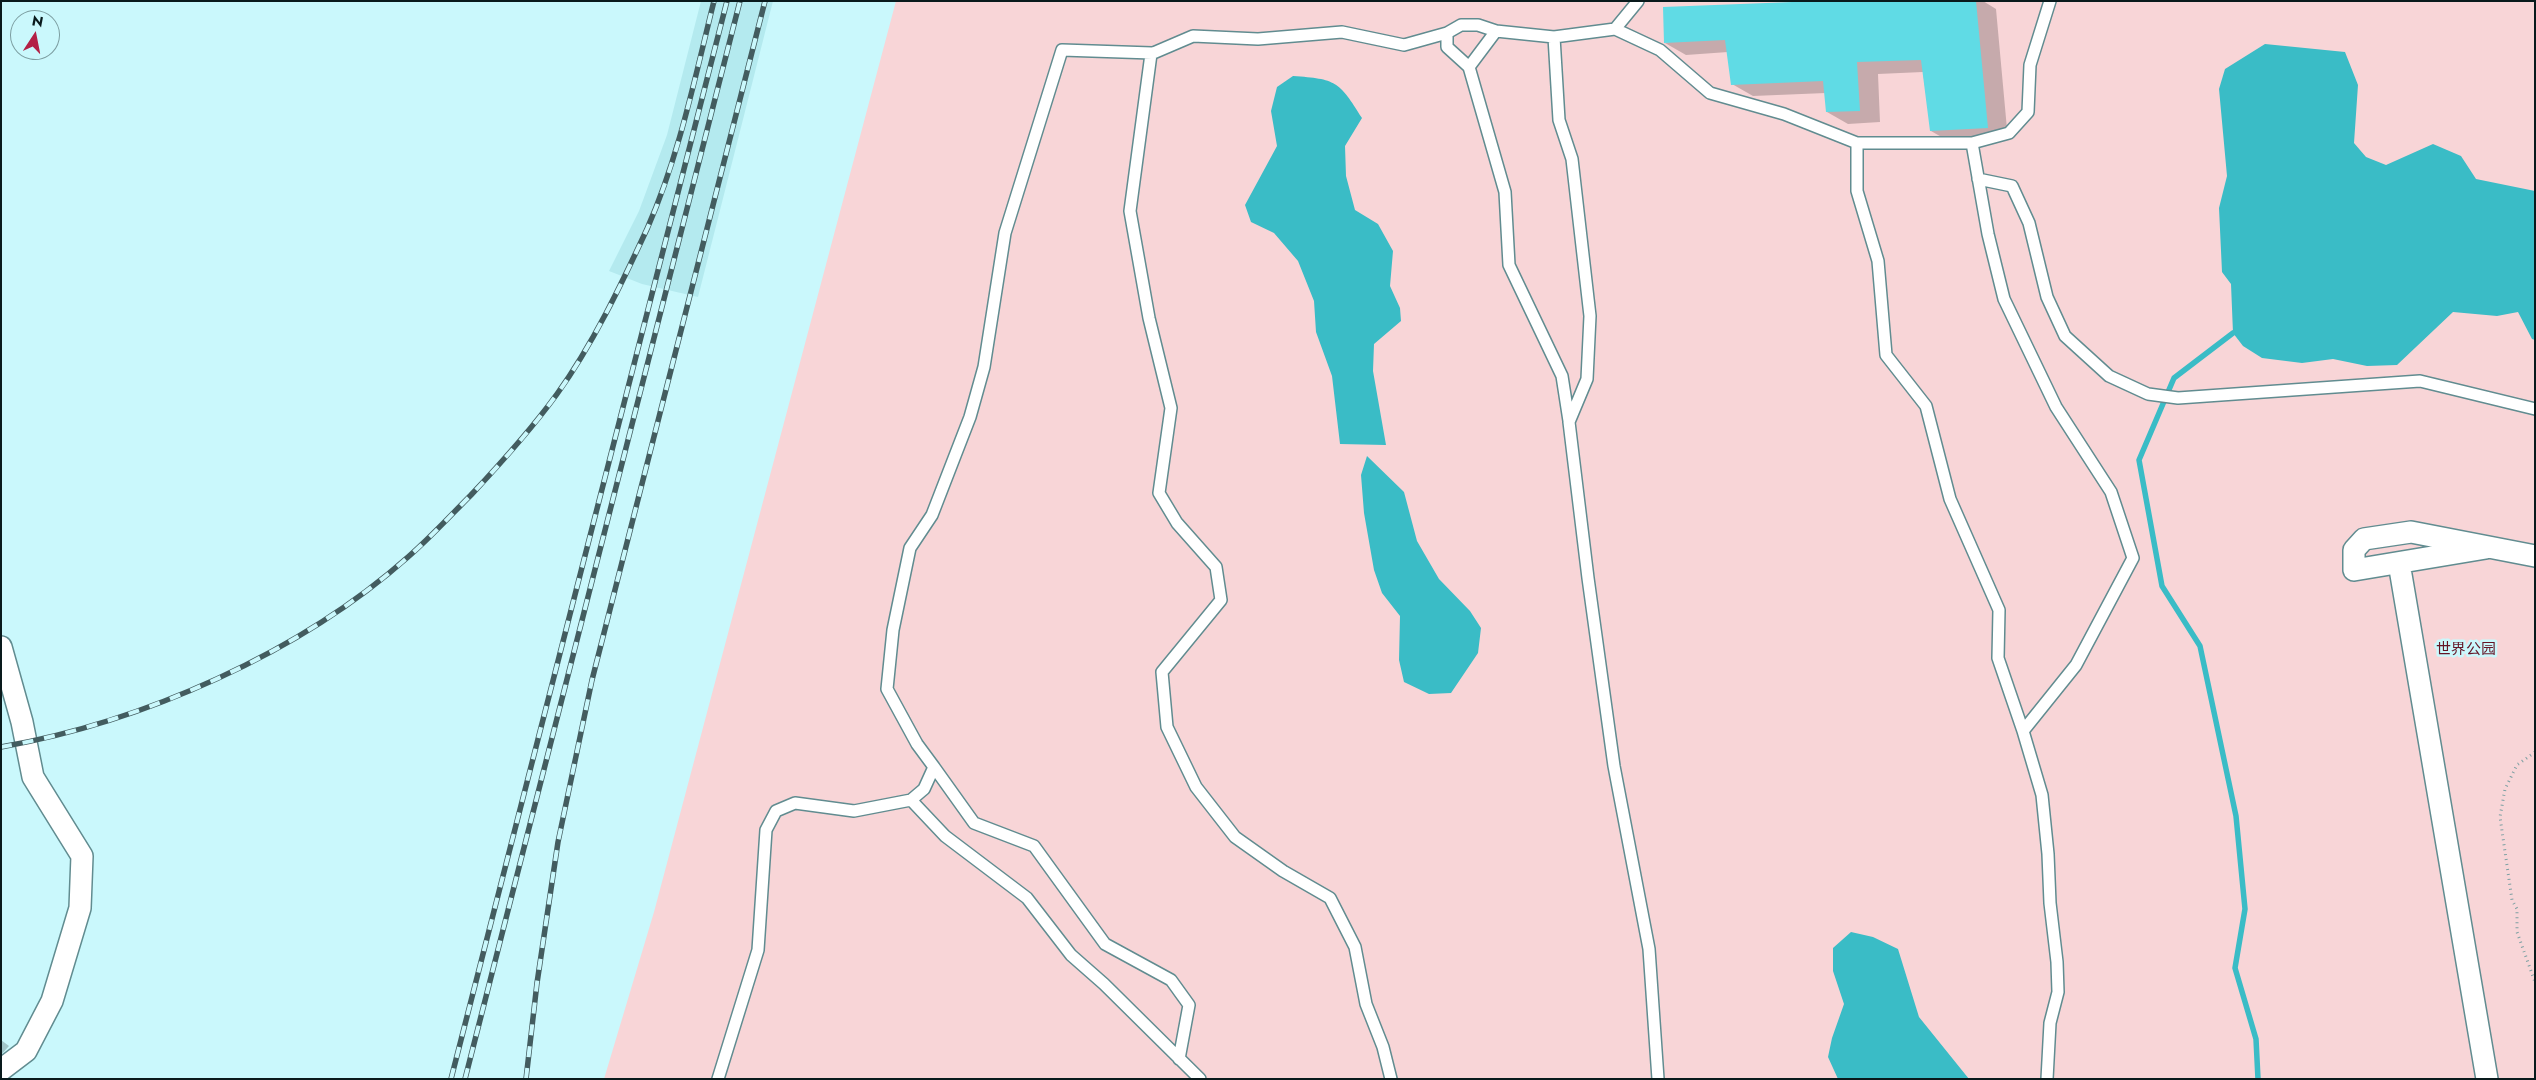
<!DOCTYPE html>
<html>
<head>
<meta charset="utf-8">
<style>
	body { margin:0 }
	#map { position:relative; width:2536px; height:1080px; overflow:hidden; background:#caf8fc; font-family:Jost,sans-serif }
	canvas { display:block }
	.frame { position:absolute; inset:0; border:2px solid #091a1c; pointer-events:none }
	.north { position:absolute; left:10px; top:10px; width:50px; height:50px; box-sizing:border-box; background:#caf8fc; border:1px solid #7d9fa2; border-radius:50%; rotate:11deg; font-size:14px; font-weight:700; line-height:20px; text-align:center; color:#091a1c }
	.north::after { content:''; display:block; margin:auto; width:18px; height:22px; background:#b32045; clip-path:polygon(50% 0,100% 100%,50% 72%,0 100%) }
</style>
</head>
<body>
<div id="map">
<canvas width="2536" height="1080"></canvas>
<div class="frame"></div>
<div class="north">N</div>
</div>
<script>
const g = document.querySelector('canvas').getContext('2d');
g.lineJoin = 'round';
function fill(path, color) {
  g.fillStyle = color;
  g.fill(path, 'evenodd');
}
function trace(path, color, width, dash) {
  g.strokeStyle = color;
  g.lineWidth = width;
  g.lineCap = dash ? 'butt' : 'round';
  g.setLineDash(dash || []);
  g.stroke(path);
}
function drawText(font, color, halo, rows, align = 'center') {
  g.font = font + ' Jost,"Noto Sans SC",sans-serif';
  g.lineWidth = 5;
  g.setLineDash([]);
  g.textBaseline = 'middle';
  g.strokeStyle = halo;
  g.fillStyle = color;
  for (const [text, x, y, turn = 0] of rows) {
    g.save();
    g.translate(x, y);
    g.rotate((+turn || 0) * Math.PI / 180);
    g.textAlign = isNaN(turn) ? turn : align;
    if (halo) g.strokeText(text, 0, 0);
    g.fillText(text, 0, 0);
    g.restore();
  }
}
fill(new Path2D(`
	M701,1H773L698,297L642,284L609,271L639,211L667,135Z`), '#b4eaef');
fill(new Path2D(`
	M896,1H2535V1079H604L654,912Z`), '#f8d5d7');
fill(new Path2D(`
	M2265,44L2345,52L2358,85L2354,143L2366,157L2386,165L2433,144L2461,156L2476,179L2535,191V340L2532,339L2518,312L2497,316L2453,312L2397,365L2367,366L2333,359L2302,363L2262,358L2243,346L2233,333L2231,284L2222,272L2219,208L2227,176L2219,89L2225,69Z
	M1293,76C1336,79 1339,81 1362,118L1345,146L1346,176L1355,210L1378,224L1393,251L1390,286L1400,308L1401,321L1374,344L1373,371L1386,445L1340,444L1332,376L1316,332L1314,301L1298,261L1274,233L1251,222L1245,205L1277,146L1271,111L1277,87Z
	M1367,456L1404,492L1417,541L1439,579L1470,611L1481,628L1478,653L1451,693L1429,694L1404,682L1399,660L1400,616L1382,593L1374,570L1364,513L1361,475Z
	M1851,932L1873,937L1898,949L1919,1017L1969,1079H1838L1828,1057L1832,1038L1844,1004L1833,971V948Z`), '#3abcc6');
fill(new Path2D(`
	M1853,1H1983L1996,9L2008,140L1952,143L1931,131L1923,72L1878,74L1880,122L1848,124L1827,112L1826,93L1753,96L1732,84L1728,52L1686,55L1665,43Z
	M1,1040L9,1046L1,1055Z`), '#0003');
trace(new Path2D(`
	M2233,333L2174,378L2139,460L2162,586L2200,646L2236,816L2245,909L2235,968L2256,1039L2258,1079`), '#3abcc6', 5.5);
fill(new Path2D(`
	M1818,1H1976L1988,128L1930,131L1921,60L1857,62L1860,111L1826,112L1823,81L1731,85L1725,40L1664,43L1663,7Z`), '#60dbe5');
const lane = new Path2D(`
	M1615,29L1660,50L1710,93L1784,114L1857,143H1972L2009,133L2028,112L2030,65L2050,1
	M1496,31L1469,67L1447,47V33L1461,25H1478L1496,31L1554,37L1615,29L1638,1
	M1554,37L1559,120L1572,159L1590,316L1587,379L1569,422L1588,578L1614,766L1649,949L1658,1079
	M1469,67L1505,192L1509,265L1562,376L1569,421
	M1857,143V191L1878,261L1886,355L1926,406L1950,499L1999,610L1998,658L2023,731
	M1972,143L1988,234L2004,299L2056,407L2111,492L2133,558L2076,665L2023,731L2042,795L2048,854L2050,903L2057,962L2058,992L2050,1023L2047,1079
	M1978,179L2012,186L2029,223L2047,297L2065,336L2109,376L2148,394L2178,398L2420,381L2535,409
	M934,767L974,823L1034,846L1105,944L1171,980L1189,1005L1179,1059
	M911,800L945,836L1027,898L1071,955L1104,984L1200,1079
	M718,1079L758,950L766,830L776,811L795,803L854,811L911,800L924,789L934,767L917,744L887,689L893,630L910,548L932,515L970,417L984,367L1005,233L1062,50L1152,53
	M1391,1079L1383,1047L1366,1004L1355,947L1330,898L1283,871L1235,837L1196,787L1167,727L1162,672L1221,600L1216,567L1177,523L1159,493L1171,408L1149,318L1130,211L1151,54L1193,36L1258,39L1342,32L1404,45L1447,33`);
const street = new Path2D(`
	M2486,548L2354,570V550L2364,539L2411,532L2535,556
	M2399,563L2487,1079
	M1,647L22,722L33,777L82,856L80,908L52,1001L26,1051L1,1070`);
trace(lane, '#618c90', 14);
trace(street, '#618c90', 24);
trace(new Path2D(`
	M2535,752L2517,765L2505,789L2500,817L2512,900L2517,909V932L2535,982`), '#7da0a3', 3, [1, 4]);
trace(lane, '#fff', 11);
trace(street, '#fff', 21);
const rail = new Path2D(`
	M1,747C143,722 300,653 408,557C430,538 450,516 471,495C501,463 531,430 557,394C593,344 621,285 647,229C679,157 695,77 714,1
	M451,1079L727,1
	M465,1079L740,1
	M526,1079L537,983L558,842L592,680L765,1`);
trace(rail, '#435c5f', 5.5);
trace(rail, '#caf8fc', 4, [11]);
drawText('15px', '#651526', '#caf8fc', [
	["世界公园",2466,650]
]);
</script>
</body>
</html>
